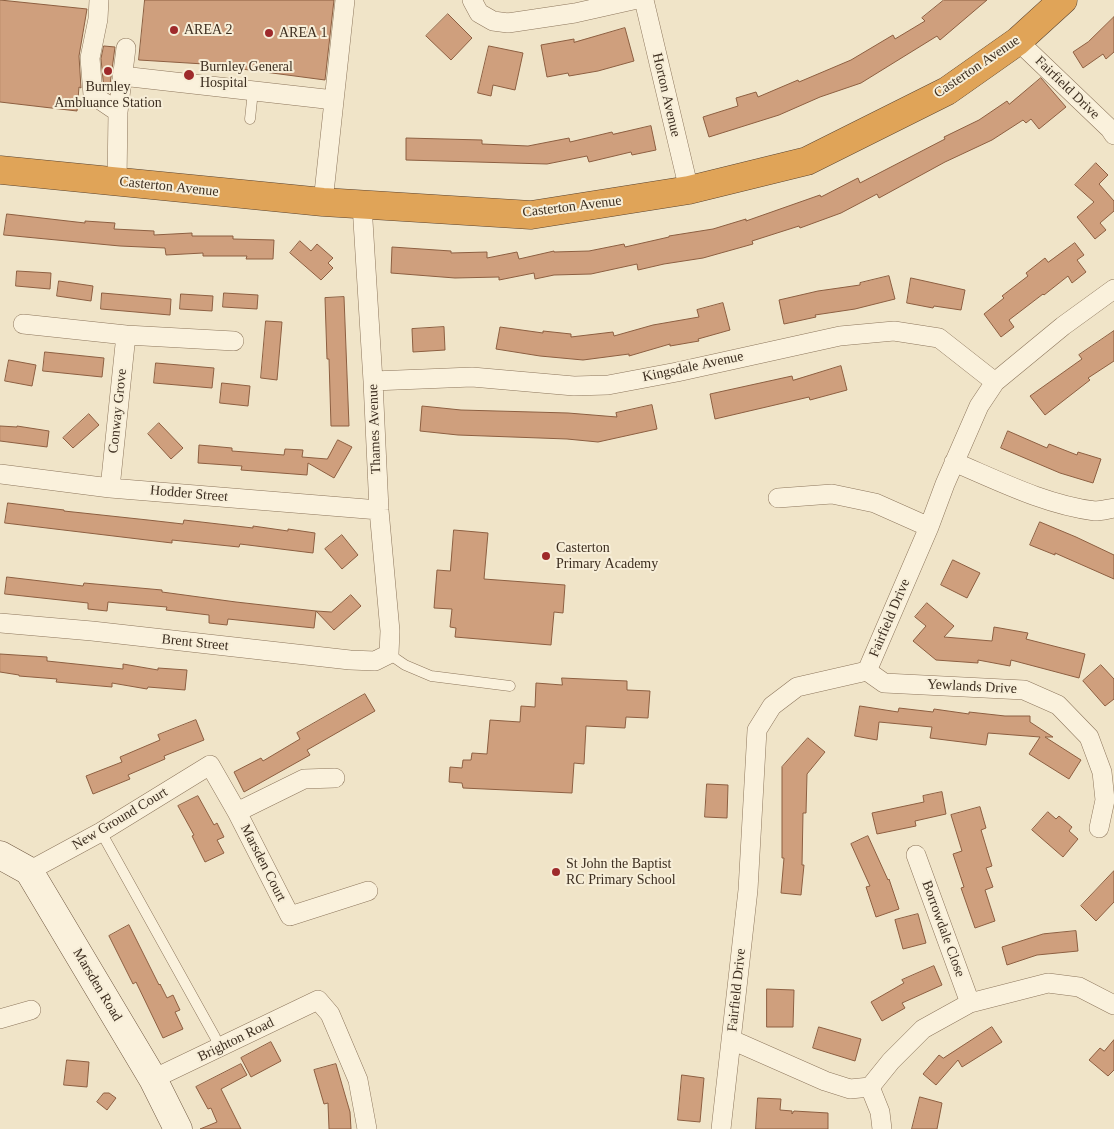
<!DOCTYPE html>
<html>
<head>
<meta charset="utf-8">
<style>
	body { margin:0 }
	canvas { display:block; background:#f0e4c8 }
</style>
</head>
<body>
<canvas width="1114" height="1129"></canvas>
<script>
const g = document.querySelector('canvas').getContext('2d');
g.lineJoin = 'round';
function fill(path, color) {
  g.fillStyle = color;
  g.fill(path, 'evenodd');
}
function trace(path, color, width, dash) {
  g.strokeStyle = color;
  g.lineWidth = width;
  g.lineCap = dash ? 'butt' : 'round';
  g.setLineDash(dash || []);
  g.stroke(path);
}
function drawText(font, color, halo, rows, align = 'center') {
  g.font = font + ' Georgia,serif';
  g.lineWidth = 4;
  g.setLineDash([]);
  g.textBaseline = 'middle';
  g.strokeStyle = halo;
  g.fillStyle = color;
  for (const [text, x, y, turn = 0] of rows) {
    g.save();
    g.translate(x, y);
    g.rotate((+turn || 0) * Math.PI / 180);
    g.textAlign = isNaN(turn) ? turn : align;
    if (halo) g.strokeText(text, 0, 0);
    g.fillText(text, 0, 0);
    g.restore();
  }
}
const building = new Path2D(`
	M0,0L87,9L79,56L81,88L79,87L77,111L0,102Z
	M145,0H334L325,80L204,64L139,60Z
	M944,0H987L940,40L937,36L861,83L820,97L779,115L709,137L703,117L738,106L736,98L756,92L758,97L798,80L799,82L851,60L893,35L895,39L925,21L922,18Z
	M448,14L472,38L451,60L426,36Z
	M1114,17V52L1106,59L1103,54L1083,68L1073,52L1088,42Z
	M625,28L634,61L598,71L569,76L568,73L547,77L541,45L574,39V42Z
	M104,46L115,47L109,92L104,89L101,59Z
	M489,46L523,53L515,90L493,85L491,96L478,93Z
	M1041,78L1066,107L1039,129L1031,119L1026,123L1023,120L992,140L945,162L879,198L877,194L841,213L800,228L799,226L752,241L753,244L703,258L664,264L638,270L637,264L591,274L554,275L535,279L534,273L499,280V277L455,278L391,273L392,247L451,251V253L487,252V258L517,252L519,259L554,251V252L589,251L624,244L625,247L669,237V236L713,229L746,219V221L820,195L821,197L858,178L860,183L945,139L944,137L979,120L1007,101L1009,104Z
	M651,126L656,150L632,155L631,152L589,162L587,156L547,164L406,160V138L482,140V144L528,146L569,138L570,142L612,132L613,134Z
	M1096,163L1108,175L1099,184L1114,201V211L1100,223L1106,230L1095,239L1077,217L1094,202L1075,185Z
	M7,214L85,223V221L115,223L114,229L154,231V235L192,233V236H233V239L274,240L273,259H246L247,256H203V253L166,255L165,248L120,246L4,235Z
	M300,241L311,251L317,244L333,258L328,263L333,268L321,280L290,253Z
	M1075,243L1084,255L1077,260L1086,272L1072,283L1068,276L1044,295L1043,294L1009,320L1014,327L1001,337L984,314L1004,298L1002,296L1028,276L1026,273L1045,258L1048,262Z
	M17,271L51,273L50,289L16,286Z
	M889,276L895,299L855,309L815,315L816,317L784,324L779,300L818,291L860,285V283Z
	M911,278L965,290L961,310L934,306L933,308L907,303Z
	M59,281L93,286L91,301L57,296Z
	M102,293L171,299L170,315L101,309Z
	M224,293L258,295L257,309L223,307Z
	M181,294L213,296L212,311L180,309Z
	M344,297L349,426H331L329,359H327L325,298Z
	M723,303L730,330L698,339L699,341L670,346V344L629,356V354L583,360L540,356L496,349L500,327L543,333V331L571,334V337L613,332L614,336L653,325L699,317L697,310Z
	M266,321L282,322L277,380L261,378Z
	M444,327L445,350L413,352L412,329Z
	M1114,331V361L1088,378L1090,380L1045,415L1030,396L1082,359L1079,355Z
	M45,352L104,358L102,377L43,371Z
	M9,360L36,365L32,386L5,381Z
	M156,363L214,368L212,388L154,383Z
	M841,366L847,390L810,400L809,397L715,419L710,394L792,376L793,380Z
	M222,383L250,386L248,406L220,403Z
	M652,405L657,429L598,442L567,439L458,435L420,431L422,406L461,410L568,413L617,417L616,413Z
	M89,414L99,425L73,448L63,438Z
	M159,423L183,448L171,459L148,434Z
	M0,426L17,427V426L49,431L47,447L0,441Z
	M1008,431L1047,448L1049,444L1077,455L1078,452L1101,459L1093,483L1060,473L1001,448Z
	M338,440L352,447L334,478L308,463L307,475L241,470L242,466L198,463L199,445L232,448V451L284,455L285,449L303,450L302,457L327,459Z
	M8,503L64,510V511L148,520L183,524L184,520L253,528V526L288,531V529L315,533L313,553L240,544L239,547L172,540V543L5,523Z
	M1040,522L1076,537L1114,555V579L1055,553V555L1030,545Z
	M454,530L488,533L484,579L565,585L563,613L554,612L551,645L455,637L456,628L450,627L452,609L434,608L437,570L450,571Z
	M342,535L358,555L342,569L325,549Z
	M953,560L980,573L967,598L941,585Z
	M7,577L83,586L84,583L162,590V592L236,602L316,611L314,628L228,619L227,625L209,623V615L166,610L167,607L118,603L108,602L107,611L88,609V603L5,594Z
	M351,595L361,606L334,630L316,611L331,612Z
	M927,603L954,626L944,637L992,641L994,627L1028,633L1026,639L1085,654L1079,678L1011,660L1010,666L978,660V663L936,660L913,641L926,626L915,617Z
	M0,654L47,657V661L123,669V664L158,670V668L187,670L185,690L148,687L147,689L112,683V687L56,682L57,679L19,676V675L0,672Z
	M1101,665L1114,679V699L1105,706L1083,681Z
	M562,678L627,681V690L650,691L648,718L626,717L625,728L586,726L584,764L574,763L572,793L463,788L462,783L449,782L450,767L462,768L463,760H471L472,753L487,754L490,720L520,722L521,706L535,707L536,683L562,685Z
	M365,694L375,711L307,750L310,755L244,792L234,772L261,758L263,761L300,739L297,733Z
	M860,706L898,712L899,708L933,712L934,709L969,714V712L1005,716H1030V722L1053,737H1045L1081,760L1069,779L1029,754L1040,737L988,733L986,745L930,738L932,727L879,722L877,740L855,736Z
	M196,720L204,740L164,756L165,759L128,775L130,779L93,794L86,776L122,762L120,757L160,740L158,735Z
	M808,738L825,752L807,774L806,813H803L802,865H804L801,895L781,893L784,858H782V767Z
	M707,784L728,785L727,818L705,817Z
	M942,792L946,814L915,821L916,826L877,834L872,813L924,802L923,796Z
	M198,796L214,825L217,823L224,837L217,840L224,853L205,862L192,836L194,835L178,806Z
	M980,807L986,828L981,830L992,866L986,868L993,887L985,890L995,921L975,928L961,888L964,887L953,854L962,851L951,815Z
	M1048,812L1056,819L1059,816L1072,827L1069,831L1078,839L1063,857L1032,830Z
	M868,836L888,880L889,879L899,909L876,917L866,887L870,886L851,844Z
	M1114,871V902L1096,921L1081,906Z
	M918,914L926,943L903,949L895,920Z
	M129,925L159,985L160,984L167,998L173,995L180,1010L175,1012L183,1029L163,1038L136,982L133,984L109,936Z
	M1076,931L1078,951L1037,955L1007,965L1002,947L1043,934Z
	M934,966L942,985L902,1003L905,1008L882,1021L871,1002L904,983L902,980Z
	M767,989L794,990L793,1027H767Z
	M819,1027L861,1039L855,1061L813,1048Z
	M992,1027L1002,1042L962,1067L958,1060L936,1085L923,1074L939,1055L943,1058Z
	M1114,1040V1070L1108,1076L1089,1060L1100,1048L1104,1051Z
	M271,1042L281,1061L251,1077L241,1058Z
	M67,1060L89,1062L87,1087L64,1085Z
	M241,1064L247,1075L221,1089L241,1129H200L217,1122L211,1108L208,1109L196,1087Z
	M336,1064L350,1112L351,1129H329L328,1103L324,1104L314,1070Z
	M682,1075L704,1078L700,1122L678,1120Z
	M104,1093H109L116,1098L107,1110L97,1102Z
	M920,1097L942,1103L937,1129H912Z
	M758,1098L781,1099L780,1110L792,1111V1114L794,1111L828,1113V1129H756Z`);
fill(building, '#cf9f7d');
trace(building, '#8d5f41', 1);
const lane = new Path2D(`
	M250,119L253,91
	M389,654L405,665L431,676L510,686
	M101,832L215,1037L218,1048`);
const street = new Path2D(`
	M99,0L98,19L90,58L93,95L118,112L117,182
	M472,0L479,13L493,21L508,23L575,13L633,0
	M644,0L689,190
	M1018,41L1110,129L1114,135
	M122,76L334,100
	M118,112L126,48
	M323,202L345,0
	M23,324L126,335L234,341
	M373,381L472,377L574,386L608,385L677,372L840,336L894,331L939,338L995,382
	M954,462C999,481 1046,505 1095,511C1101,511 1108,509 1114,508
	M0,474L110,488L379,510
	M110,488L126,335
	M778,498L832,494L875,503L929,527
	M0,623L92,631L350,660L375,661L389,654L390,631L379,510L373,381L362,205
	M867,671L929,527L945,484L979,406L995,382L1063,326L1114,289
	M867,671L884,683L1024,690L1058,705L1089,737L1102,772L1105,800L1099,828
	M237,812L304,779L335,778
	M916,855L970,1003
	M29,871L101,832L210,765L237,812L290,916L368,891
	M0,1019L31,1010
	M732,1040L825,1081L850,1089L870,1087
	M153,1079L318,1000L330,1014L358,1080L367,1129
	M721,1129L748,890L757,730L772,706L797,687L867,671
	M882,1129L880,1112L870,1087L891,1061L923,1029L970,1003L1048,983L1079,987L1114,1005`);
const secondary = new Path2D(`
	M0,855L29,871L153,1079L178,1129`);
const highway = new Path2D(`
	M0,170L323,202L531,215L689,190L807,161L947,91L1018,41L1063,0`);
trace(lane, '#8d765c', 11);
trace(street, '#8d765c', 20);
trace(secondary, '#6f573f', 29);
trace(highway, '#5b4430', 29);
trace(lane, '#faf1dc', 10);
trace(street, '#faf1dc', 19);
trace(secondary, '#faf1dc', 28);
trace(highway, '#e0a458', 28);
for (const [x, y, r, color] of [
	[174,30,5,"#9e2a2b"],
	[269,33,5,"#9e2a2b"],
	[108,71,5,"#9e2a2b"],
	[189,75,6,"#9e2a2b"],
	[546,556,5,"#9e2a2b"],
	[556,872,5,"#9e2a2b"]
]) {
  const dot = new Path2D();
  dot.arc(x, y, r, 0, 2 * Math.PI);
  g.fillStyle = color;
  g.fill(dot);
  trace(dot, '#f7eed8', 2);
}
drawText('14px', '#3d2e20', '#f7eed8', [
	["AREA 2",184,30],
	["AREA 1",279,33],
	["Burnley General",200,67],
	["Hospital",200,83],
	["Burnley",108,87,"center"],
	["Ambluance Station",108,103,"center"],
	["Casterton",556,548],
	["Primary Academy",556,564],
	["St John the Baptist",566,864],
	["RC Primary School",566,880]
], 'left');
drawText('14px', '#3d2e20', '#f7eed8', [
	["Casterton Avenue",977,67,-34],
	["Fairfield Drive",1067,88,44],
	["Horton Avenue",666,95,77],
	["Casterton Avenue",169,187,6],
	["Casterton Avenue",572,207,-7],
	["Kingsdale Avenue",693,367,-12],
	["Conway Grove",118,411,-84],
	["Thames Avenue",375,429,-92],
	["Hodder Street",189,494,5],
	["Fairfield Drive",890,618,-67],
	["Brent Street",195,643,6],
	["Yewlands Drive",972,687,3],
	["New Ground Court",120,819,-31],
	["Marsden Court",263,863,63],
	["Borrowdale Close",943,929,70],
	["Marsden Road",97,985,59],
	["Fairfield Drive",737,990,-84],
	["Brighton Road",236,1040,-26]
]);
</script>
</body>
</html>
